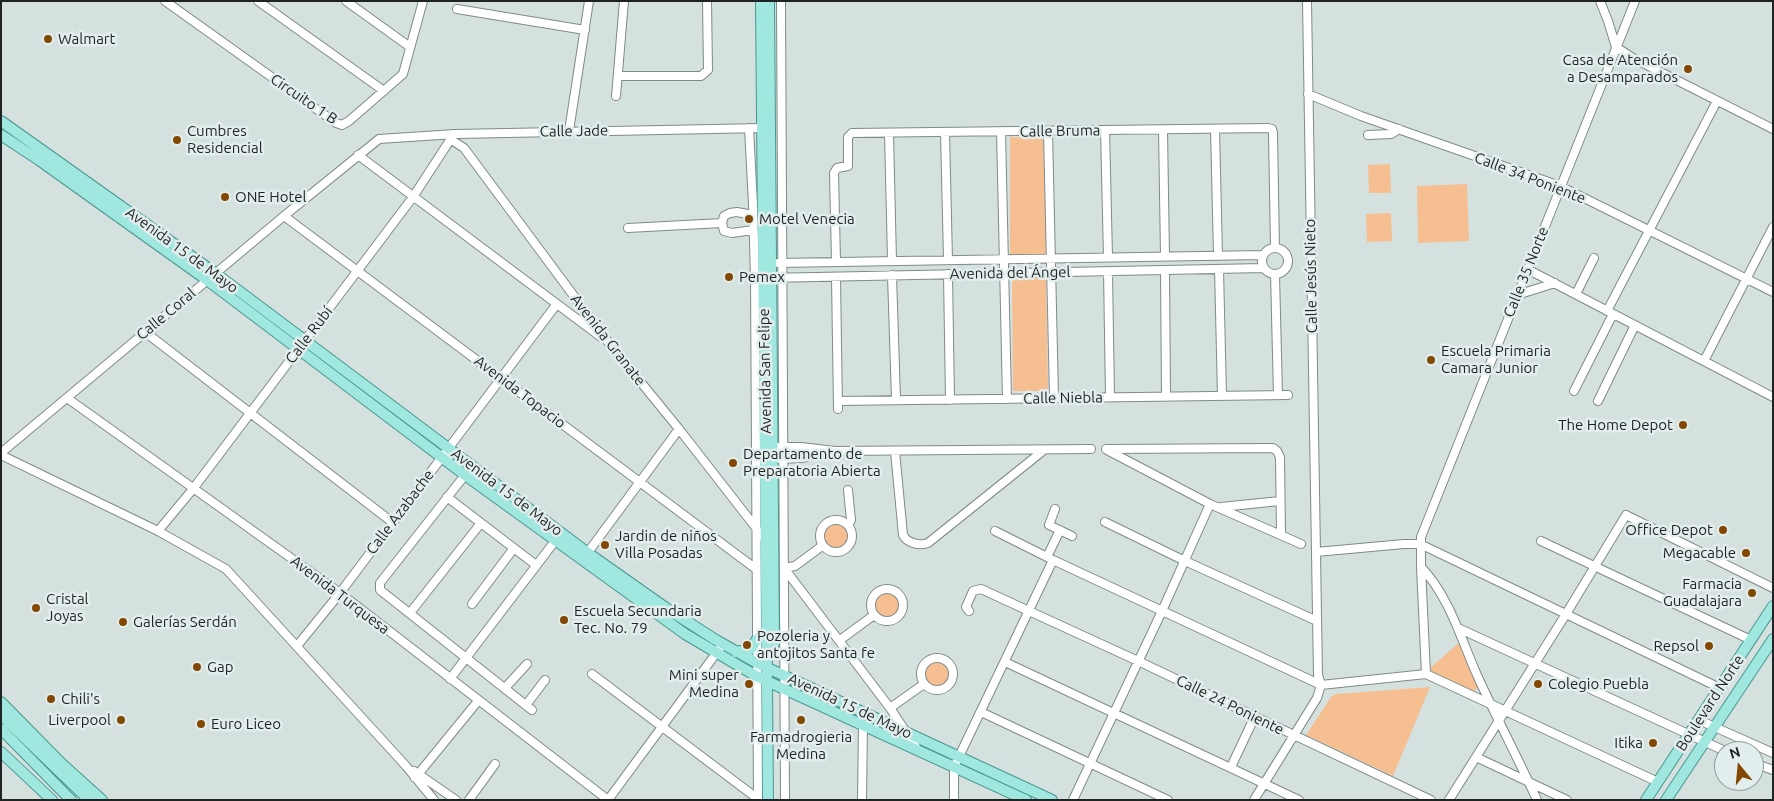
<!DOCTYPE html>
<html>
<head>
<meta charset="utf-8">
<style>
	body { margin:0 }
	#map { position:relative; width:1774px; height:801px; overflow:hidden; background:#d5e1df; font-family:Ubuntu,sans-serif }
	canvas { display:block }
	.frame { position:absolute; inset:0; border:2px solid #1f2323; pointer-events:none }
	.north { position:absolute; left:1714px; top:741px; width:50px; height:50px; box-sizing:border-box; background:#e2eeed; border:1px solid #949d9c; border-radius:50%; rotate:343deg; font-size:14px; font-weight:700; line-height:20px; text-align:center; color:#1f2323 }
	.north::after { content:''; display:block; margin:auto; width:18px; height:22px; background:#824700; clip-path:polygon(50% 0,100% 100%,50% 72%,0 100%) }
</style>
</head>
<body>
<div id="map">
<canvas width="1774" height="801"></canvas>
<div class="frame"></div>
<div class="north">N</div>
</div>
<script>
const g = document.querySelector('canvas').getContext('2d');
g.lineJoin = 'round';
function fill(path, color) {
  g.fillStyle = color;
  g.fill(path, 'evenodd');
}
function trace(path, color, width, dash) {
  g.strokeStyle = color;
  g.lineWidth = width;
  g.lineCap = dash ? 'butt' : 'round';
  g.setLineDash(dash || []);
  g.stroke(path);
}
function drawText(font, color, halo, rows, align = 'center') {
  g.font = font + ' Ubuntu,sans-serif';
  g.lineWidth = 5;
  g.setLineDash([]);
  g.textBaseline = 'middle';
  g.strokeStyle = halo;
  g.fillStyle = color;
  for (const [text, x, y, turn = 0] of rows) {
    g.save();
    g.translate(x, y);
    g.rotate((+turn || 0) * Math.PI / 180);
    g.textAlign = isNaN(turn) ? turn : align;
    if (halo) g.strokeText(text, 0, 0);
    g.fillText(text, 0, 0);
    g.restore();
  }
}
fill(new Path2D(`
	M1010,137L1043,138L1047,254H1010Z
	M1390,164L1391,193H1369L1368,165Z
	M1467,184L1469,241L1418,243L1417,186Z
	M1391,213L1392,241L1367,242L1366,214Z
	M1046,278L1048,391H1013L1012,279Z
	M836,522L849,528L850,542L837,551L824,545L823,531Z
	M887,591L899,597L901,611L888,620L875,614L874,600Z
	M1460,642L1479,687L1473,692L1432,674L1430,668Z
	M936,660L949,666L950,680L938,689L925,683L923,669Z
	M1430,687L1393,776L1306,735L1331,697L1336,694Z`), '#f6bf91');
const minor = new Path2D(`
	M165,1L336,123L342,125L349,121L403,74L423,1
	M258,1L384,91
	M346,1L410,47
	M781,1L785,800
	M1600,1L1608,21L1616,47L1633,58L1773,129
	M457,9L585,30
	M618,76H701L708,70L707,1
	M1308,94L1361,116L1560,186L1773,292
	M616,96L624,1
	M749,128L753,204L755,278L758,800
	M1215,129L1218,255
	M1105,130L1108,257
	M1163,130L1165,256
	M569,131L589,1
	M1001,131L1007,399
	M1048,131L1054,398
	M945,132L948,260
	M889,133L892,261
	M1368,135L1391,134L1399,129
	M450,139L464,148L608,342L679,429L767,542
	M358,155L601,337
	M753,215L737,212L730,213L724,216L722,223L724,231L732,233L753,230
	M284,216L756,569
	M628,228L722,223
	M1262 261a13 13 0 1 1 26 0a13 13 0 1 1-26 0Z
	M836,262L834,173L837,168L848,166V137L852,133L1268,128L1272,129L1273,133L1275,248
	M778,263L1263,255
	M1219,269L1222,396
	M1527,269L1773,397
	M1165,270L1166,397
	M1108,271L1110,397
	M948,274L950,400
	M1275,274L1278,395
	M892,275L896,400
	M836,277L838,409
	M766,278L1264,268
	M1576,294L1594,258
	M1517,295L1555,283
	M1607,311L1717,101
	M145,332L392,522
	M1704,361L1773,227
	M1574,391L1613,314
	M67,398L340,593L608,800
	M838,401L1288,395
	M1598,401L1635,325
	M778,447H801L835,451L1091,449
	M1106,449L1273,448L1277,451L1280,457L1281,534
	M1107,450L1210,504L1301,544
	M895,451L903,535C907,543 919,546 928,543L1044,450
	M1,453L284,216L379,139L455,134L765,128
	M1,455L158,531L226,569L406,766L434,800
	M780,459L801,458L828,452
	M465,475L380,583V590L532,710
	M447,497L536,565
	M1221,507L1280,501
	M1055,509L1049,525L1072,536
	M820 536a16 16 0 1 1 32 0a16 16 0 1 1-32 0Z
	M1105,522L1185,561L1317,621
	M848,525L851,520L848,490
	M158,531L193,489L413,197L452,137
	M995,531L1053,560L1321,685L1426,674
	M1541,541L1751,640
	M1316,552L1404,544H1420L1720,688
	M586,555L679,429
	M1047,557L1060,530
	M1421,567C1449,596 1461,639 1477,675C1496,717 1518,758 1537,800
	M784,568L890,708L918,750
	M784,568L795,566L822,546
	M871 605a16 16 0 1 1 32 0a16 16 0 1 1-32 0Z
	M472,604L514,548
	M969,611L966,607L973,591L981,589L1138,661L1431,800
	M410,613L481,523
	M1458,628L1725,751
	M840,640L874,615
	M297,646L340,593L556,305
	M921 674a16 16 0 1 1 32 0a16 16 0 1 1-32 0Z
	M1005,662L1299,800
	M592,674L758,799
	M1426,674L1421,567V537L1635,1
	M1426,674L1658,782
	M450,679L555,541
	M505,688L527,664
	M526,705L545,680
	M890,708L924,684
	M981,712L1168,800
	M1699,720L1773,753
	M1476,757L1567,800
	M1754,763L1773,770
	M1231,767L1255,716
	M414,771L456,800
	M415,778L478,701
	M469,800L495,764
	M608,800L723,644
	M862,800L863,725
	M954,800V767L1053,560
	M1073,800L1162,611L1210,504
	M1254,800L1317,698L1321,685L1318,675L1307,1
	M1449,800L1566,614L1626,515L1773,588`);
const major = new Path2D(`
	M761,1L768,800
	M769,1L774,644
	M1,121L215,273L588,553L666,608L716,640L757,663L1052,800
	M1,135L39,160L207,280L465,475L685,634L758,677L1026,800
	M736,652L751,649L757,639
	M1,702L62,764L102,800
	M1,715L89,800
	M1,729L71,800
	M1,752L52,800
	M1646,800L1773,606
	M1666,800L1773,639`);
trace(minor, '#7f8b89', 10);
trace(major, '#499890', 12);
trace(minor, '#fff', 8);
trace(major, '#9fe7df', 10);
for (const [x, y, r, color] of [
	[48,39,5,"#824700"],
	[1688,69,5,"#824700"],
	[177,140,5,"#824700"],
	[225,197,5,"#824700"],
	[749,219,5,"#824700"],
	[729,277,5,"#824700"],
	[1431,360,5,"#824700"],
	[1683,425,5,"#824700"],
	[733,463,5,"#824700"],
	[1723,530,5,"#824700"],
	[605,545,5,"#824700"],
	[1746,553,5,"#824700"],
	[1752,593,5,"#824700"],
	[36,608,5,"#824700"],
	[564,620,5,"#824700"],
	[123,622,5,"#824700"],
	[747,645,5,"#824700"],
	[1709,646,5,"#824700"],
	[197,667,5,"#824700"],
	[749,684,5,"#824700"],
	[1538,684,5,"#824700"],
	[51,699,5,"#824700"],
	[121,720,5,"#824700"],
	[801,720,5,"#824700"],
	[201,724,5,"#824700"],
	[1653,743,5,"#824700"]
]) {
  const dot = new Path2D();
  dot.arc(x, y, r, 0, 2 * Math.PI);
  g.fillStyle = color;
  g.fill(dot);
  trace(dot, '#e2eeed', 2);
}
drawText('15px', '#1f2323', '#e2eeed', [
	["Walmart",58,39],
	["Casa de Atención",1678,60,"right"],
	["a Desamparados",1678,77,"right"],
	["Cumbres",187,131],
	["Residencial",187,148],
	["ONE Hotel",235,197],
	["Motel Venecia",759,219],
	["Pemex",739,277],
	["Escuela Primaria",1441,351],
	["Camara Junior",1441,368],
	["The Home Depot",1673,425,"right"],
	["Departamento de",743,454],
	["Preparatoria Abierta",743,471],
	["Office Depot",1713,530,"right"],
	["Jardin de niños",615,536],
	["Villa Posadas",615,553],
	["Megacable",1736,553,"right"],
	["Farmacia",1742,584,"right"],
	["Guadalajara",1742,601,"right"],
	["Cristal",46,599],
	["Joyas",46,616],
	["Escuela Secundaria",574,611],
	["Tec. No. 79",574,628],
	["Galerías Serdán",133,622],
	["Pozoleria y",757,636],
	["antojitos Santa fe",757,653],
	["Repsol",1699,646,"right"],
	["Gap",207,667],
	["Mini super",739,675,"right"],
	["Medina",739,692,"right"],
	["Colegio Puebla",1548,684],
	["Chili's",61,699],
	["Liverpool",111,720,"right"],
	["Euro Liceo",211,724],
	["Farmadrogieria",801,737,"center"],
	["Medina",801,754,"center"],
	["Itika",1643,743,"right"]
], 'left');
drawText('15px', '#1f2323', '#e2eeed', [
	["Circuito 1 B",304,99,34],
	["Calle Jade",574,131,-1],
	["Calle Bruma",1060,131,-1],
	["Calle 34 Poniente",1530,178,21],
	["Avenida 15 de Mayo",182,250,36],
	["Calle 35 Norte",1526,272,-68],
	["Avenida del Ángel",1010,273,-1],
	["Calle Jesús Nieto",1311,276,-91],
	["Calle Coral",166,314,-40],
	["Calle Rubí",309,335,-53],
	["Avenida Granate",608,340,52],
	["Avenida San Felipe",765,371,-91],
	["Avenida Topacio",520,392,37],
	["Calle Niebla",1063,398,-1],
	["Avenida 15 de Mayo",507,492,37],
	["Calle Azabache",400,512,-53],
	["Avenida Turquesa",340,595,37],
	["Boulevard Norte",1710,703,-57],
	["Calle 24 Poniente",1230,705,26],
	["Avenida 15 de Mayo",850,706,25]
]);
</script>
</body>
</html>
